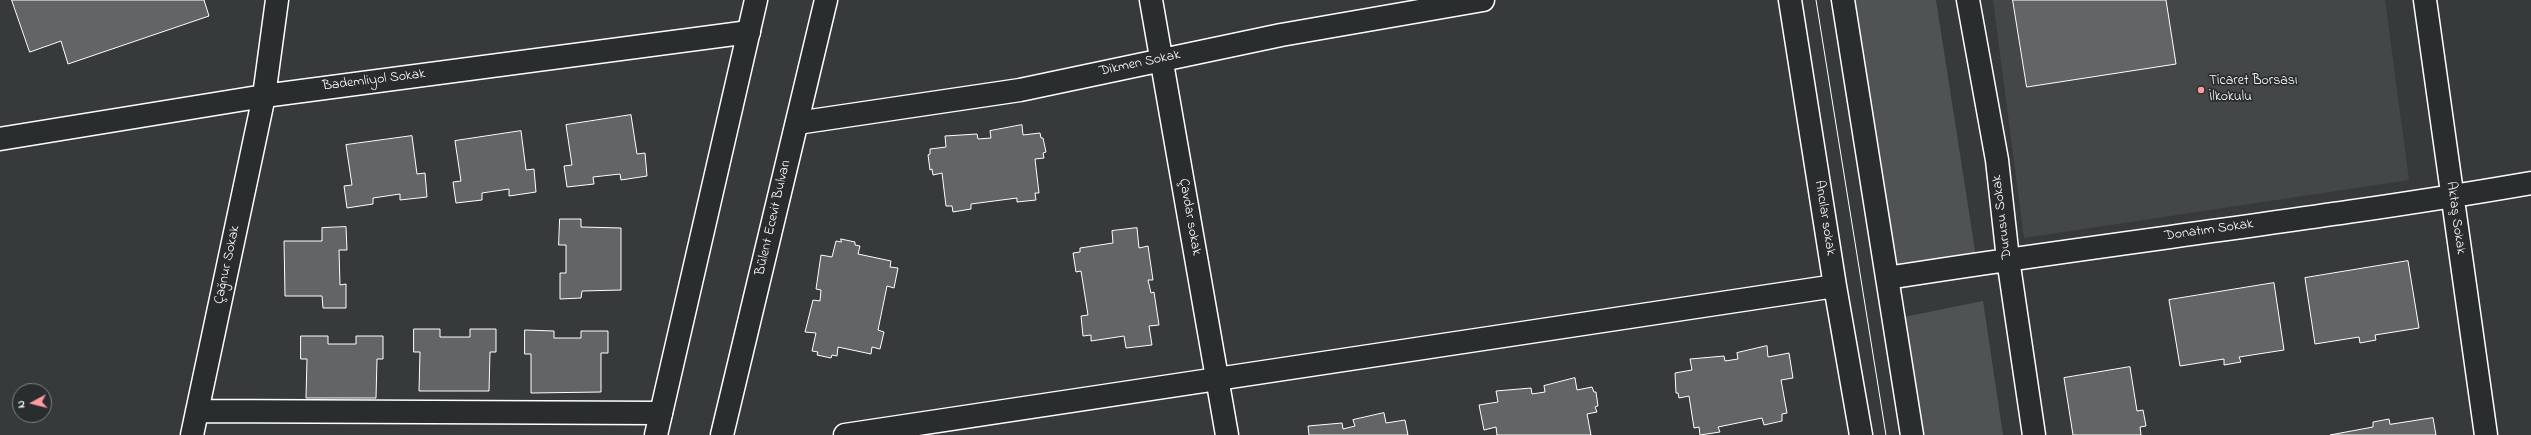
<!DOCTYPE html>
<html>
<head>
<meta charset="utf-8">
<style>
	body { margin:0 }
	#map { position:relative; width:2531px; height:435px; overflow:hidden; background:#373a3b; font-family:"Indie Flower",sans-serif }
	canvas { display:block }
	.north { position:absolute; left:12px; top:383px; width:40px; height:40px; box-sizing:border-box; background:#2a2d2e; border:1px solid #7f8182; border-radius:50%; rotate:263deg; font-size:11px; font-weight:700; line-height:16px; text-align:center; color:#fff }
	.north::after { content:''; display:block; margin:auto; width:14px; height:18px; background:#ff9aa2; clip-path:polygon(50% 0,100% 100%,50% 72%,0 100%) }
</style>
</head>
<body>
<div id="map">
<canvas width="2531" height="435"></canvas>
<div class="north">N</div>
</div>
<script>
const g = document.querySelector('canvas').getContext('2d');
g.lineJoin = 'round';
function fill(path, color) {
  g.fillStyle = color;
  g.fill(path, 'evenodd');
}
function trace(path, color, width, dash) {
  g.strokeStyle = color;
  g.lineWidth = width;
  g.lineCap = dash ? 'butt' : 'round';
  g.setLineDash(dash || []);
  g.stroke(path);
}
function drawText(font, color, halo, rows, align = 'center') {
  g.font = font + ' "Indie Flower",sans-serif';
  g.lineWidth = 3.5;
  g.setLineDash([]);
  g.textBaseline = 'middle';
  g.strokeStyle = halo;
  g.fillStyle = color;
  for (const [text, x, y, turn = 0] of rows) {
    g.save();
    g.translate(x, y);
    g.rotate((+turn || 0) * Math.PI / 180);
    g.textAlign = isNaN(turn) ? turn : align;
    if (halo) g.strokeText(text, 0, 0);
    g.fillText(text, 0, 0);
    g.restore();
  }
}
fill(new Path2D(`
	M1993,0H2385L2409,180L2024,238Z`), '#444748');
fill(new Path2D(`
	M1849,0H1936L1976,257L1895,268Z
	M1983,301L2003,435H1924L1904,317Z`), '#505354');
const building = new Path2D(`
	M12,0H204L209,16L68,64L61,41L30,52Z
	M2013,0H2166L2176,64L2027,87Z
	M631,115L637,154L645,153L647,176L621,180L620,174L593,177L594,184L567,187L564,166L572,165L566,125Z
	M1022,125L1023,135L1040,133L1041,138H1043L1046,152L1043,153L1044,158L1035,159L1039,193H1035L1036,200L1017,202V198L971,204V209L953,212L952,206H946L942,173L933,175L932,169L930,170L928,155L930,154V149L946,147L945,136L977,134L978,139L991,138L990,131Z
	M521,131L526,170L534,169L536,192L509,196V189L482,193V200L456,203L453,182L461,181L455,141Z
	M412,136L417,174L425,173L427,197L400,200V194L373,198V204L347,208L344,186L352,185L346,145Z
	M560,219H581V227L621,228V290L582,291L581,298L560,299V273H566V245H559Z
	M346,227L347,250H339L340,285L346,284V308H323L322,296H285L284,241H322V228Z
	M1137,228L1139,248L1148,246L1153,280H1148L1151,293L1154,292L1159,325L1149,326L1152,345L1126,348L1124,336L1091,341V335L1083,336L1081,316L1088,315L1081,271L1076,272L1073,253L1080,252V248L1113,243L1112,231Z
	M841,239L855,242V245L860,246L858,254L891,261L890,267L898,268L894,288L887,286L878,330L884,332L880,349L872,347L871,354L838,347L837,356L832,355L831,358L817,355L818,352L812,351L816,333L805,332L813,300L820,301L821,290L816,289L821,255L832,257L836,241L841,242Z
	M2408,261L2419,328L2375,335L2376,340L2360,343L2359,337L2315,344L2305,278Z
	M2274,283L2284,350L2239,357L2241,362L2224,365V359L2180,366L2169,300Z
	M414,329H440V337H470V329H496V352H490L489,391H419L420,352H414Z
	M525,330L554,331V338H581V331H608V353H601V392L531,393V354H525Z
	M301,336H328V344H356V336H383V359H377L376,398H306L307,359H301Z
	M1767,346L1768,357L1789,353L1793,378L1781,380L1787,413L1782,414V421L1764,425L1762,418L1718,427L1720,432L1700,435L1699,427L1694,428L1689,396L1679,398L1678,393H1676L1675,373L1692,370L1690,359L1724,356L1725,361L1738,359L1737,353Z
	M2130,367L2137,411L2143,410L2146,426L2140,427L2141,435H2073L2064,378Z
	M1575,378L1577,390L1592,387L1594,392H1596L1598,406L1595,407L1597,412L1587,414L1591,435H1497L1496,427L1484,430L1479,405L1498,402L1496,391L1531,388L1532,394L1545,392L1544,386Z
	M1384,413L1386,423L1405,420L1408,435H1309L1308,426L1342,423L1343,429L1355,426L1353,420Z
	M2433,418L2436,435H2330L2373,427V422L2389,419L2390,424Z`);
fill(building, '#636465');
trace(building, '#fff', 1);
const minor = new Path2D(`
	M1151,0L1227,435
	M1790,0L1835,286L1861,435
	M1843,0L1912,435
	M1968,0L1997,160L2008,259L2034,435
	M2425,0L2486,435
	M797,123L1020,90L1281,35L1483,0
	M0,139L264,96L749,32
	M1887,278C2101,244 2317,220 2531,183
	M197,411L661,413
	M192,435L264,96L277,0
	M845,435L1835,286`);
const major = new Path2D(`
	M656,435L756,0
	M722,435L826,0`);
trace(minor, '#fff', 25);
trace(major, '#fff', 25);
trace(minor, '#2a2d2e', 22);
trace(major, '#2a2d2e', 22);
trace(new Path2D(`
	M1816,0L1886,435`), '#fff', 1);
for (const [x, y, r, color] of [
	[2201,90,4,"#ff9aa2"]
]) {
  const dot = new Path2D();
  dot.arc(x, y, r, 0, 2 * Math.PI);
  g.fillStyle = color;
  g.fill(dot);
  trace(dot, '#2a2d2e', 1.5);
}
drawText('14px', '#fff', '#2a2d2e', [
	["Dikmen Sokak",1140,64,-12],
	["Bademliyol Sokak",374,81,-7],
	["Çavdar sokak",1189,217,80],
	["Durusu Sokak",2003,217,-97],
	["Bülent Ecevit Bulvarı",774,218,-77],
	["Arıcılar sokak",1824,218,81],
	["Aktaş Sokak",2455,218,82],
	["Donatım Sokak",2209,231,-8],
	["Çağnur Sokak",228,265,-78]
]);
drawText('14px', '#fff', '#2a2d2e', [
	["Ticaret Borsası",2209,82],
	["İlkokulu",2209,98]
], 'left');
</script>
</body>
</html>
